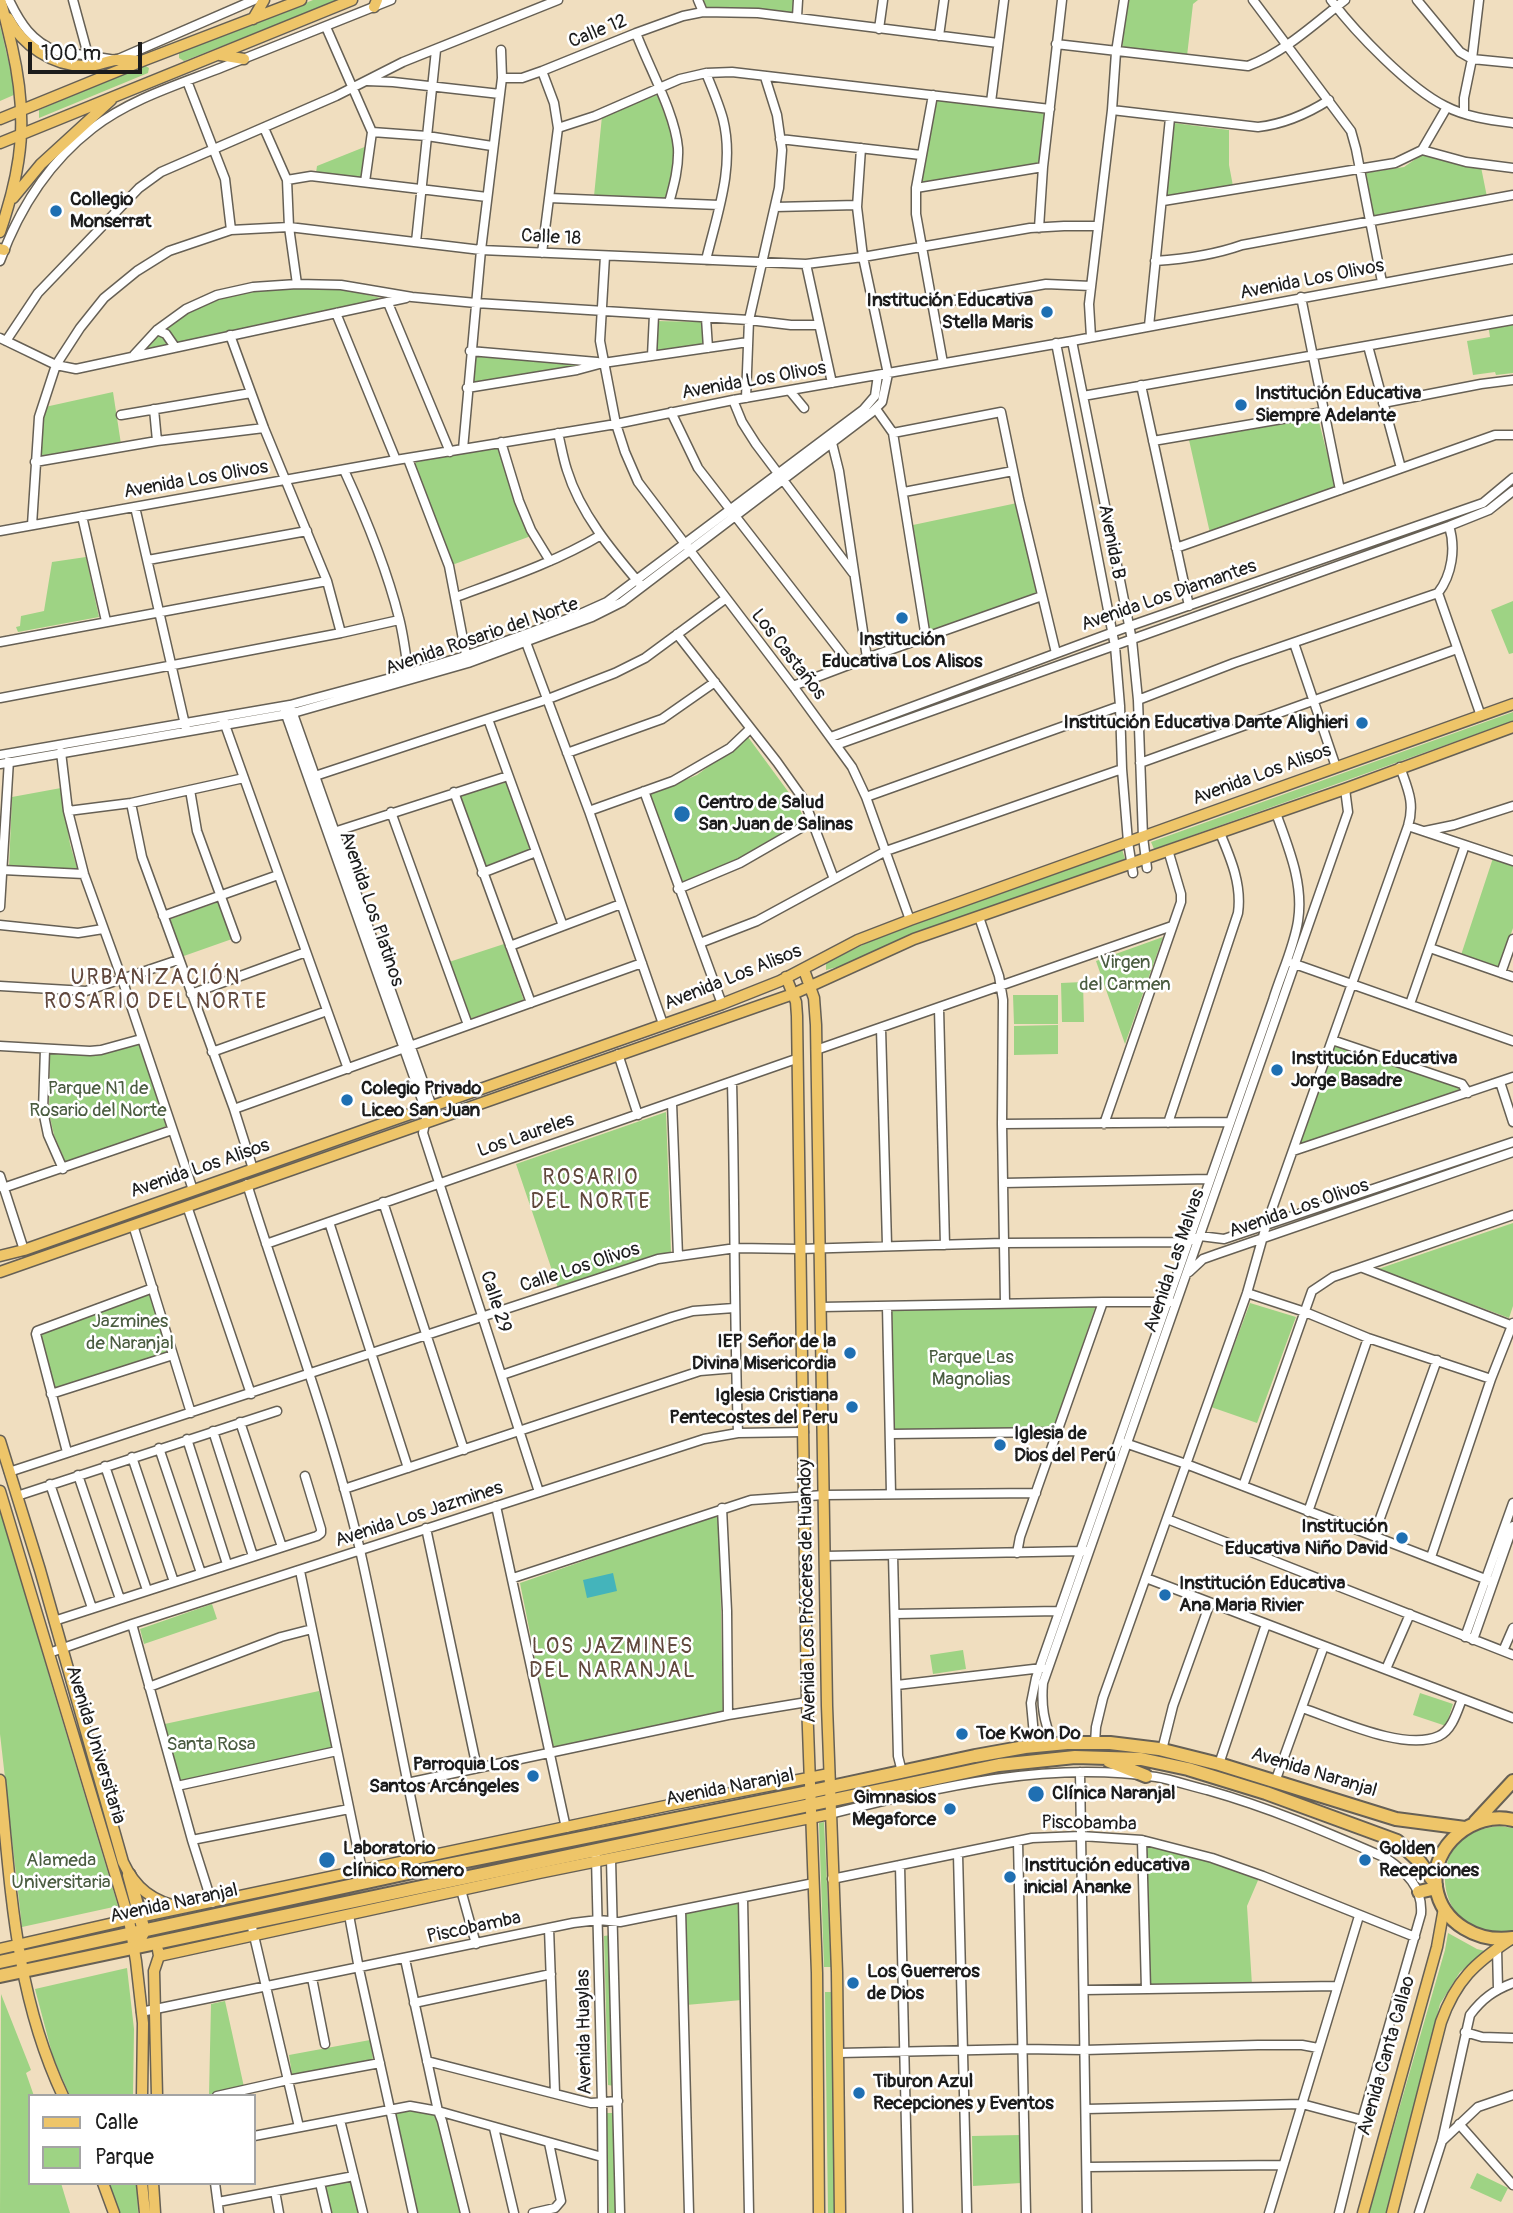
<!DOCTYPE html>
<html>
<head>
<meta charset="utf-8">
<style>
	body { margin:0 }
	#map { position:relative; width:1513px; height:2213px; overflow:hidden; background:#f0debf; font-family:Pangolin,sans-serif }
	canvas { display:block }
	.legend { position:absolute; left:28px; top:2094px; width:228px; height:91px; box-sizing:border-box; background:#fff; border:2px solid #a4a4a4; margin:0; padding:9px 12px; list-style:none; font-size:21px; color:#1c1c1c }
	.legend li { display:flex; align-items:center; gap:14px; height:35px }
	.legend b { width:35px; border:2px solid #a4a4a4 }
	.scale { position:absolute; left:28px; top:42px; width:114px; height:32px; box-sizing:border-box; border:4px solid #1c1c1c; border-top:0; padding-left:9px; font-size:21px; line-height:24px; white-space:nowrap; color:#1c1c1c; -webkit-text-stroke:5px #fff; paint-order:stroke }
</style>
</head>
<body>
<div id="map">
<canvas width="1513" height="2213"></canvas>
<ul class="legend">
<li><b style="height:9px;background:#eec569"></b>Calle</li>
<li><b style="height:19px;background:#9ed384"></b>Parque</li>
</ul>
<div class="scale">100 m</div>
</div>
<script>
const g = document.querySelector('canvas').getContext('2d');
g.lineJoin = 'round';
function fill(path, color) {
  g.fillStyle = color;
  g.fill(path, 'evenodd');
}
function trace(path, color, width, dash) {
  g.strokeStyle = color;
  g.lineWidth = width;
  g.lineCap = dash ? 'butt' : 'round';
  g.setLineDash(dash || []);
  g.stroke(path);
}
function drawText(font, color, halo, rows, align = 'center') {
  g.font = font + ' Pangolin,sans-serif';
  g.lineWidth = 5;
  g.setLineDash([]);
  g.textBaseline = 'middle';
  g.strokeStyle = halo;
  g.fillStyle = color;
  for (const [text, x, y, turn = 0] of rows) {
    g.save();
    g.translate(x, y);
    g.rotate((+turn || 0) * Math.PI / 180);
    g.textAlign = isNaN(turn) ? turn : align;
    if (halo) g.strokeText(text, 0, 0);
    g.fillText(text, 0, 0);
    g.restore();
  }
}
fill(new Path2D(`
	M313,0H339L184,61L179,58V53Z
	M701,0H794L795,14L704,9Z
	M1128,0H1198L1193,4L1187,56L1122,49Z
	M0,25L16,94L0,101Z
	M144,65L149,68L148,73L39,118V110Z
	M657,95L671,130L675,154L667,200L594,196L602,116Z
	M937,99L1047,112L1041,165L921,185Z
	M1174,123L1229,130V165L1233,186L1166,197Z
	M367,146L363,180L316,173L317,166Z
	M1423,154L1481,167L1487,197L1374,218L1366,173L1404,167Z
	M297,288H339L389,300L143,351C190,299 230,292 297,288Z
	M655,321L704,322L705,345L654,352Z
	M1513,321V373L1496,375L1495,372L1473,375L1467,341L1490,337L1488,324Z
	M473,354L576,363L575,368L469,386Z
	M113,392L121,444L38,458L45,407Z
	M1318,418L1336,488L1210,533L1189,440Z
	M497,446L500,448C508,479 517,507 531,536L452,565L413,468L416,462Z
	M1017,503L1038,593L928,632L913,525Z
	M86,557L99,617L18,632L16,627L20,626L21,616L44,611L52,562Z
	M1513,601V653L1509,654L1491,610Z
	M1513,712V721L1154,849L1151,842Z
	M748,737L798,805L805,821L730,865L682,884L649,795L697,775Z
	M507,782L532,849L485,868L458,797Z
	M61,788L70,844L78,871L9,868L12,797Z
	M1122,849L1125,859L912,935C884,946 856,963 826,970V963L877,938L916,922Z
	M1493,858L1513,865V928L1499,969L1461,955Z
	M218,902L232,939L181,957L168,920Z
	M1163,937L1125,1044L1096,961Z
	M504,944L524,1001L469,1019L449,962Z
	M1083,982L1084,1022H1062L1061,983Z
	M1013,995H1058V1024H1014Z
	M1058,1025V1054L1014,1055V1026Z
	M139,1043L167,1126L66,1163L54,1135L49,1113L50,1053L109,1052Z
	M1335,1044L1459,1087L1460,1092L1304,1144L1299,1142Z
	M666,1112L671,1252L657,1255L558,1288L516,1164Z
	M1513,1223V1306L1509,1318L1378,1269Z
	M151,1294L169,1353L53,1391L40,1336L45,1330Z
	M1250,1303L1296,1317L1257,1423L1211,1407Z
	M1096,1305L1054,1428L894,1430L892,1310Z
	M0,1502L51,1683L118,1906L22,1927L0,1734Z
	M719,1514L723,1711L553,1748L520,1583Z
	M212,1604L217,1619L144,1644L140,1629Z
	M963,1650L966,1669L933,1674L930,1655Z
	M319,1691L333,1749L181,1781L160,1725Z
	M1420,1693L1453,1704L1446,1726L1413,1715Z
	M824,1822L831,1967H824L819,1823Z
	M1500,1826L1513,1828V1932C1504,1933 1494,1935 1486,1933C1442,1922 1429,1859 1469,1835C1479,1829 1489,1827 1500,1826Z
	M1146,1845L1209,1861L1259,1878L1247,1906L1252,1985L1149,1986Z
	M740,1902L742,2000L686,2005L684,1914Z
	M1448,1933L1477,1949L1485,1951L1460,1972L1440,2004L1388,2213H1369L1445,1950Z
	M611,1935L614,2086L608,2085L604,1936Z
	M127,1968L134,2029L133,2096H70L53,2057L35,1989Z
	M825,1992H833L836,2213H828Z
	M1,1994L31,2070L26,2073L34,2096H30V2183H61L70,2213H0Z
	M225,2001L244,2087L209,2095L211,2004Z
	M370,2040L374,2066L293,2081L289,2055Z
	M410,2109L436,2113L462,2213H418L395,2115L396,2112Z
	M606,2113H614L616,2213H609Z
	M1021,2135V2183L973,2186L972,2136Z
	M1477,2173L1508,2188L1501,2202L1470,2188Z
	M349,2180L353,2181L360,2213H329L323,2185Z
	M108,2183H137L138,2213H119Z`), '#9ed384');
fill(new Path2D(`
	M613,1573L617,1591L587,1598L583,1580Z`), '#44b4bb');
const minor = new Path2D(`
	M9,0C20,23 32,42 57,51L116,60L254,0
	M73,0L88,55
	M698,0L703,12
	M1253,0L1351,131L1356,149L1382,282
	M1331,0C1356,33 1409,88 1445,106C1466,117 1490,120 1513,123
	M1417,0L1460,52L1472,59L1513,63
	M797,17L798,0
	M326,27L372,132L365,182
	M879,29L883,0
	M636,33C649,68 675,113 678,148C679,167 674,185 669,203
	M939,36L944,0
	M1056,44L1248,66C1285,52 1314,24 1345,0
	M502,78H522L542,71L636,33L683,16L703,12L758,13L998,43
	M187,81L225,179L231,230
	M367,81L393,82L500,94
	M933,95L916,188V214L943,363
	M991,102L1004,0
	M1112,110L1258,127C1285,124 1307,114 1329,100
	M1464,113V98L1472,59L1479,0
	M264,128L287,180L289,227L297,284
	M558,128L595,116L680,79L706,73L732,72L1050,109
	M372,132L427,136L492,146
	M780,139L921,155
	M1422,150L1466,162L1513,168
	M287,180L311,176L487,197
	M916,188L1043,167
	M549,198L719,205
	M1163,201L1395,163L1422,150L1447,107
	M775,207L857,205
	M1039,228L1043,167L1062,0
	M416,242L436,50
	M542,253L558,128L554,103L542,71
	M605,256L600,341L616,424L625,452L638,482L793,686L852,767L866,797L910,920
	M706,260C717,214 735,167 723,119C719,104 712,88 706,73
	M0,261C19,209 49,162 93,128C130,99 180,84 223,67C279,45 335,22 391,0
	M1155,261C1185,259 1214,255 1242,245L1513,195
	M806,264L832,383
	M1301,297L1340,490
	M388,303L450,452
	M933,304L1046,284L1091,286
	M336,313L396,460
	M706,318L708,348
	M1149,326L1170,118
	M157,330L166,334L175,347
	M230,335L264,428L327,581L341,633
	M1091,337L1089,304L1112,110L1116,52L1124,0
	M0,338L56,365L76,369L406,298
	M6,341L38,293L139,188L161,172L336,96L403,62L558,0
	M1072,341L1132,640L1138,700L1143,837L1147,868
	M1056,343L1115,646L1120,706L1122,769L1128,842L1133,873
	M1368,346L1401,468
	M470,351L597,362
	M134,355L157,330L186,309L217,295L253,287L297,284L341,285L412,297L476,303L749,320L791,325H819
	M652,356L654,315
	M1141,385L1189,606
	M467,388L577,370L603,363L748,342
	M790,391L804,408
	M1083,396L1513,320
	M746,398L749,320L779,188L782,150L777,115L765,77
	M733,400L742,422L756,444L853,573
	M1383,403L1481,384L1513,380
	M154,409L157,441
	M876,409L893,433L926,638
	M671,412L698,468L850,664
	M121,415L251,393
	M558,433C561,445 563,458 567,470C580,513 612,551 640,584
	M893,433L1001,412L1019,499L1056,653
	M830,441L832,443L839,471L867,658
	M1153,441L1323,412
	M501,442L519,501L531,530L550,561
	M463,449L481,250L502,78L501,50
	M408,459L449,566L467,660
	M35,462L157,441L264,428
	M344,470C366,518 386,566 399,618C404,637 406,657 409,677
	M904,492L1013,471
	M135,507L186,729
	M82,516L106,621
	M32,525L39,417L56,365L80,328L104,298L137,271L169,251L231,230L289,227L481,250L806,264L863,257L1030,228L1064,226H1097
	M0,531L396,460L616,424L733,400L1072,341L1513,259
	M1176,548L1495,435H1513
	M148,560L307,531
	M1438,593L1481,716
	M456,597C505,579 556,562 601,535
	M677,634L777,762L804,800L834,879
	M524,637L589,811L663,1024
	M0,642L327,581
	M1294,643L1336,767
	M793,686L867,658L1042,596
	M0,698L341,633L399,620
	M1138,700L1234,663L1438,593C1452,575 1456,548 1449,526
	M291,708L436,1118
	M285,712L427,1114L423,1133L539,1492
	M488,719L563,926
	M224,722L348,1069
	M831,737L1130,626L1483,503L1513,478
	M836,745L1449,526L1489,510L1513,491
	M61,752L68,811L84,874L122,979L193,1190
	M567,753L662,719L715,682
	M0,755L290,705L409,673L465,656L578,615L607,602L863,410L875,396L878,375
	M1140,763L1457,649
	M0,764L293,713L468,663L592,617L622,602L872,412L882,402L888,374L863,257L857,207L861,148
	M309,778L548,699L615,673L645,658L725,599
	M190,790L197,831L236,938
	M644,791L722,1004
	M454,792L531,1003
	M866,797L1120,706
	M131,803L142,857L234,1109L253,1169
	M68,811L131,803L244,778
	M589,811L673,781L730,748L750,729
	M391,812L468,1025
	M1408,826L1513,861
	M1425,831L1454,825L1513,806
	M334,832L508,776
	M3,870L84,874
	M482,873L536,852
	M678,889L740,863L813,821
	M0,907L9,760
	M163,916L278,875
	M979,917L999,976L1003,1000L1002,1124L1005,1303
	M0,925L78,933L103,929
	M700,943L757,921L886,851L1122,769
	M510,946L621,904
	M1430,948L1513,977
	M1292,963L1513,1041
	M1501,973L1513,939
	M0,986L86,991L178,960
	M191,994L306,952
	M1410,1004L1465,845
	M939,1008L945,1245
	M881,1028L887,1245
	M1332,1040L1462,1084L1468,1093
	M0,1046L90,1051L101,1050L141,1039
	M45,1049L43,1111L48,1135L63,1169
	M816,1050L1172,926
	M212,1052L327,1011
	M618,1054L638,1115
	M732,1082C735,1199 734,1316 738,1433
	M1500,1082L1513,1122
	M672,1103L678,1256
	M234,1109L642,963
	M1168,1123L1238,913C1242,885 1231,859 1220,833
	M1002,1124L1229,1122
	M1104,1124L1181,902V894L1168,850
	M1293,1151L1513,1077
	M0,1176L24,1250
	M1003,1183L1210,1179
	M247,1184C285,1306 331,1426 360,1550C383,1652 401,1755 423,1857
	M3,1188L172,1130
	M383,1202L464,1450
	M187,1206L251,1394
	M329,1222L408,1468
	M133,1225L191,1413
	M266,1244L796,1059
	M1363,1268L1513,1326
	M1189,1272L1203,1259L1217,1254L1513,1152
	M1247,1293L1305,1312L1368,1338L1491,1379
	M887,1306L891,1494
	M821,1307L1103,1302H1171
	M502,1375L672,1317L693,1311L734,1308
	M51,1394L173,1355
	M240,1422L282,1547
	M213,1431L253,1556
	M891,1434L1057,1432
	M187,1439L227,1564
	M1125,1443L1186,1464L1493,1582
	M159,1448L201,1573
	M67,1452L36,1334L37,1331L153,1288
	M132,1457L174,1582
	M105,1466L147,1590
	M9,1472L658,1259L736,1248L799,1249L1003,1243L1187,1242L1200,1236L1224,1239L1513,1142
	M78,1475L120,1599
	M50,1484L92,1608
	M1243,1486L1312,1291L1333,1277L1513,1215
	M344,1489L700,1371L736,1368
	M17,1496L277,1411
	M496,1506L566,1828
	M722,1508L727,1611L728,1715
	M1308,1512L1368,1338
	M1167,1519L1513,1655
	M426,1528L477,1768
	M1374,1535L1437,1360
	M1017,1553L1020,1537L1103,1302
	M893,1555L898,1756L902,1772
	M825,1556L1084,1551
	M1431,1557L1491,1379L1513,1323
	M300,1571L362,1870
	M513,1578L751,1500L824,1495L1036,1493
	M1146,1578L1513,1718
	M895,1614L1058,1611
	M54,1621L317,1536L321,1533V1529L305,1476
	M132,1624L192,1840L212,1903
	M1465,1637L1513,1503
	M1473,1640L1513,1526
	M1503,1651L1513,1628
	M49,1653L132,1624L704,1439L738,1433L804,1432
	M1386,1669L1410,1614
	M897,1685L1042,1668
	M149,1687L281,1637L312,1629
	M1302,1708C1336,1719 1404,1752 1439,1736C1452,1730 1457,1712 1462,1699
	M1095,1743L1096,1727L1103,1698L1247,1293L1266,1226L1408,826C1415,803 1408,790 1400,767
	M1053,1744C1044,1721 1041,1707 1043,1683L1348,812L1345,789
	M1035,1746L1031,1703L1036,1678L1273,1000C1281,974 1294,947 1298,921C1304,883 1288,847 1276,813
	M1162,1750L1173,1706L1210,1603
	M1219,1764L1266,1624
	M1080,1772L1087,2213
	M1275,1782L1324,1646
	M407,1783L728,1715L807,1702
	M177,1786L337,1751
	M830,1814C936,1788 1047,1760 1156,1777C1173,1780 1190,1786 1207,1790C1271,1808 1326,1832 1386,1858C1406,1872 1423,1887 1421,1914L1362,2120L1339,2213
	M192,1840L349,1809
	M1142,1840L1146,1989
	M1018,1841L1026,2213
	M958,1854L967,2213
	M596,1857L602,2103L603,2213
	M611,1859L620,2213
	M900,1865L908,2213
	M832,1879L1032,1838L1081,1836L1142,1840L1212,1858L1263,1876L1415,1937
	M461,1890L476,1944
	M743,1898L749,2213
	M681,1910L689,2213
	M349,1915L359,1969L413,2213
	M251,1923L299,2127
	M549,1928L555,2093
	M1497,1948L1498,1989
	M405,1959L438,2111L442,2121L465,2213
	M312,1978L325,2044
	M1084,1990L1337,1986
	M414,2003L551,1974
	M141,2012L573,1923L598,1920L620,1922L814,1883
	M1465,2032L1482,2037L1513,2038
	M839,2053L1023,2049L1084,2050L1258,2045H1302L1318,2048
	M427,2061L591,2103L618,2101
	M217,2096L288,2080L380,2063
	M1086,2109L1302,2104L1362,2120
	M340,2120L363,2213
	M1459,2124L1513,2185
	M494,2128L514,2213
	M254,2136L410,2106L438,2111L602,2157
	M1442,2141L1478,2107L1513,2095
	M1087,2167L1283,2165
	M215,2183L219,2213
	M320,2183L327,2213
	M275,2191L279,2213
	M218,2202L354,2176
	M533,2213L555,2208L561,2201L549,2143
	M1269,2213L1359,1916
	M1419,2213L1442,2141L1470,2015C1482,1999 1494,1990 1513,1983`);
const major = new Path2D(`
	M0,0C5,15 8,31 12,47C28,117 23,165 0,232
	M374,7L377,0
	M8,18C22,45 53,66 84,66C96,67 105,61 116,60C123,59 131,60 138,61
	M253,19L264,0
	M220,55L244,59
	M0,119L142,61L301,0
	M0,143L352,0
	M13,198L41,164L111,100
	M0,249L4,250
	M804,970L814,998L816,1025L827,1706L837,1972L840,2213
	M786,977L796,1002L797,1016L807,1702L817,1973L819,2213
	M0,1256L24,1250L722,1004L780,981L858,940L910,920L1513,704
	M0,1272L793,994L914,939L1345,789L1513,727
	M0,1441L40,1570L123,1862C135,1888 153,1902 181,1907
	M0,1491L129,1920L136,1961L143,2023L142,2096
	M0,1780C11,1890 15,1994 63,2096
	M0,1949L140,1917L670,1805L829,1774
	M159,1956L539,1873L830,1814
	M157,2096L154,1971L159,1956L158,1950
	M103,2183L114,2213
	M142,2183L145,2213
	M153,2183L155,2213
	M1363,2213L1437,1947L1444,1908
	M1392,2213L1441,2022C1456,1980 1475,1963 1511,1939`);
const highway = new Path2D(`
	M1109,1761L1146,1776
	M1513,1820C1474,1810 1430,1846 1436,1887C1442,1924 1479,1943 1513,1938
	M1475,1822L1513,1781
	M129,1875L144,1931L140,1938
	M1419,1892L1436,1888
	M0,1962L422,1870L799,1794L975,1756L1025,1747L1067,1743H1110L1159,1749L1219,1764L1396,1819L1465,1828
	M0,1976L999,1765L1075,1757L1141,1759L1188,1769L1266,1793L1397,1841L1420,1862L1436,1885`);
trace(minor, '#666055', 11);
trace(major, '#666055', 13);
trace(highway, '#666055', 16);
trace(minor, '#fff', 8);
trace(major, '#eec569', 10);
trace(highway, '#eec569', 12);
for (const [x, y, r, color] of [
	[56,211,7,"#1f6fb2"],
	[1047,312,7,"#1f6fb2"],
	[1241,405,7,"#1f6fb2"],
	[902,618,7,"#1f6fb2"],
	[1362,723,7,"#1f6fb2"],
	[682,814,9,"#1f6fb2"],
	[1277,1070,7,"#1f6fb2"],
	[347,1100,7,"#1f6fb2"],
	[850,1353,7,"#1f6fb2"],
	[852,1407,7,"#1f6fb2"],
	[1000,1445,7,"#1f6fb2"],
	[1402,1538,7,"#1f6fb2"],
	[1165,1595,7,"#1f6fb2"],
	[962,1734,7,"#1f6fb2"],
	[533,1776,7,"#1f6fb2"],
	[1036,1794,9,"#1f6fb2"],
	[950,1809,7,"#1f6fb2"],
	[327,1860,9,"#1f6fb2"],
	[1365,1860,7,"#1f6fb2"],
	[1010,1877,7,"#1f6fb2"],
	[853,1983,7,"#1f6fb2"],
	[859,2093,7,"#1f6fb2"]
]) {
  const dot = new Path2D();
  dot.arc(x, y, r, 0, 2 * Math.PI);
  g.fillStyle = color;
  g.fill(dot);
  trace(dot, '#fff', 2.5);
}
drawText('19px', '#1c1c1c', '#fff', [
	["Calle 12",598,32,-22],
	["Calle 18",551,238,3],
	["Avenida Los Olivos",1312,280,-11],
	["Avenida Los Olivos",754,381,-10],
	["Avenida Los Olivos",196,480,-10],
	["Avenida B",1111,542,79],
	["Avenida Los Diamantes",1169,596,-19],
	["Avenida Rosario del Norte",482,637,-19],
	["Los Castaños",788,655,52],
	["Avenida Los Alisos",1262,775,-20],
	["Avenida Los Platinos",371,909,71],
	["Avenida Los Alisos",733,978,-22],
	["Los Laureles",526,1136,-19],
	["Avenida Los Alisos",200,1169,-19],
	["Avenida Los Olivos",1299,1209,-19],
	["Avenida Las Malvas",1175,1261,-71],
	["Calle Los Olivos",580,1268,-18],
	["Calle 29",495,1302,72],
	["Avenida Los Jazmines",419,1515,-18],
	["Avenida Los Próceres de Huandoy",808,1591,-91],
	["Avenida Universitaria",95,1745,73],
	["Avenida Naranjal",1314,1773,17],
	["Avenida Naranjal",730,1788,-11],
	["Piscobamba",1089,1824,1],
	["Avenida Naranjal",174,1904,-12],
	["Piscobamba",474,1928,-12],
	["Avenida Huaylas",585,2032,-91],
	["Avenida Canta Callao",1387,2056,-74]
]);
drawText('bold 19px', '#1c1c1c', '#fff', [
	["Collegio",70,200],
	["Monserrat",70,222],
	["Institución Educativa",1033,301,"right"],
	["Stella Maris",1033,323,"right"],
	["Institución Educativa",1255,394],
	["Siempre Adelante",1255,416],
	["Institución",902,640,"center"],
	["Educativa Los Alisos",902,662,"center"],
	["Institución Educativa Dante Alighieri",1348,723,"right"],
	["Centro de Salud",698,803],
	["San Juan de Salinas",698,825],
	["Institución Educativa",1291,1059],
	["Jorge Basadre",1291,1081],
	["Colegio Privado",361,1089],
	["Liceo San Juan",361,1111],
	["IEP Señor de la",836,1342,"right"],
	["Divina Misericordia",836,1364,"right"],
	["Iglesia Cristiana",838,1396,"right"],
	["Pentecostes del Peru",838,1418,"right"],
	["Iglesia de",1014,1434],
	["Dios del Perú",1014,1456],
	["Institución",1388,1527,"right"],
	["Educativa Niño David",1388,1549,"right"],
	["Institución Educativa",1179,1584],
	["Ana Maria Rivier",1179,1606],
	["Toe Kwon Do",976,1734],
	["Parroquia Los",519,1765,"right"],
	["Santos Arcángeles",519,1787,"right"],
	["Clínica Naranjal",1052,1794],
	["Gimnasios",936,1798,"right"],
	["Megaforce",936,1820,"right"],
	["Laboratorio",343,1849],
	["clínico Romero",343,1871],
	["Golden",1379,1849],
	["Recepciones",1379,1871],
	["Institución educativa",1024,1866],
	["inicial Ananke",1024,1888],
	["Los Guerreros",867,1972],
	["de Dios",867,1994],
	["Tiburon Azul",873,2082],
	["Recepciones y Eventos",873,2104]
], 'left');
drawText('19px', '#4a5c40', '#fff', [
	["Virgen",1125,963],
	["del Carmen",1125,985],
	["Parque N1 de",98,1089],
	["Rosario del Norte",98,1111],
	["Jazmines",130,1322],
	["de Naranjal",130,1344],
	["Parque Las",971,1358],
	["Magnolias",971,1380],
	["Santa Rosa",211,1745],
	["Alameda",61,1861],
	["Universitaria",61,1883]
]);
g.letterSpacing = '2px';
drawText('21px', '#60473c', '#fff', [
	["URBANIZACIÓN",156,979],
	["ROSARIO DEL NORTE",156,1003],
	["ROSARIO",591,1179],
	["DEL NORTE",591,1203],
	["LOS JAZMINES",613,1648],
	["DEL NARANJAL",613,1672]
]);
g.letterSpacing = '0px';
</script>
</body>
</html>
